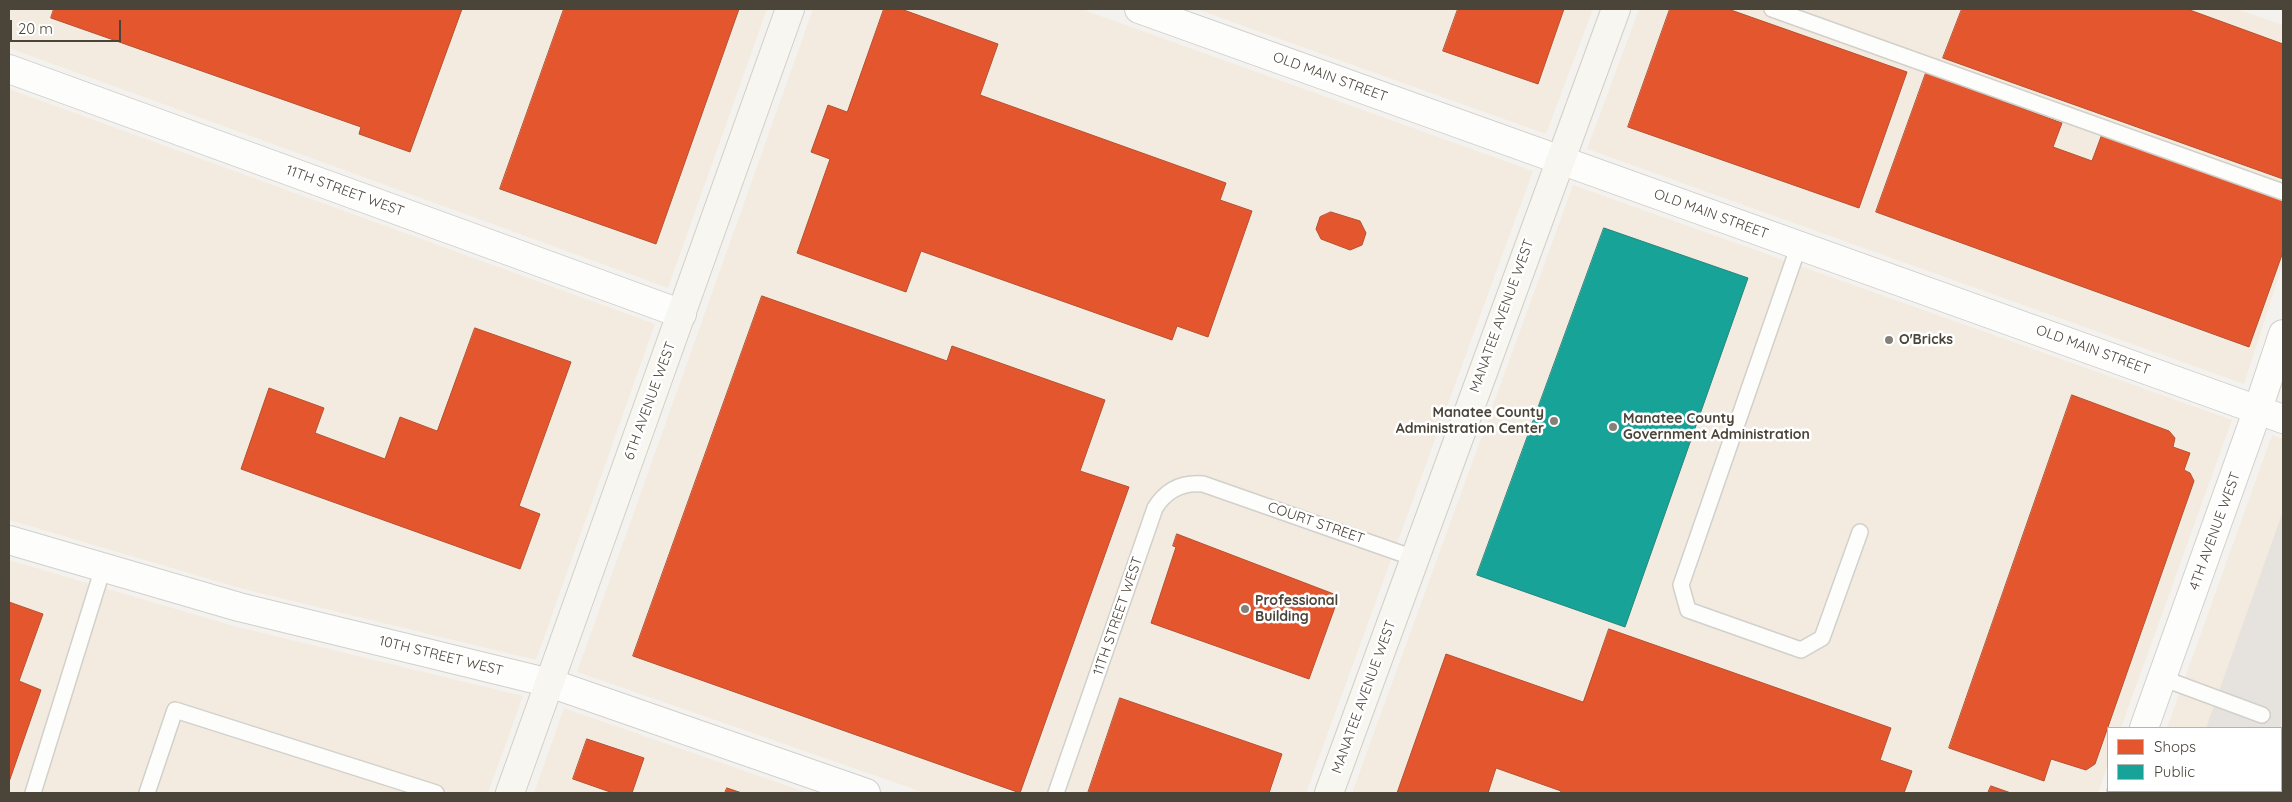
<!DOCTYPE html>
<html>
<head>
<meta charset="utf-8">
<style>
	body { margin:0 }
	#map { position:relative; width:2292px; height:802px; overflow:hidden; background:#f4f2ee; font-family:Quicksand,sans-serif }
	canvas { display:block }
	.frame { position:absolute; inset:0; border:10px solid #4b4439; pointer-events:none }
	.legend { position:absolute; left:2107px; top:727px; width:175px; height:65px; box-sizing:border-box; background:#fff; border:1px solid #b7b4b0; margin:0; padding:6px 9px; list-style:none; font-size:15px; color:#4b4439 }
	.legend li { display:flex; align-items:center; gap:10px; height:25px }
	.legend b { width:25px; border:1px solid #b7b4b0 }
	.scale { position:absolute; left:10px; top:20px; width:111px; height:22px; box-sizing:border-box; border:2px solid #4b4439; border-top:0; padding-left:6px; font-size:15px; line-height:18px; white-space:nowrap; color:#4b4439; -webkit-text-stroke:4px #fff; paint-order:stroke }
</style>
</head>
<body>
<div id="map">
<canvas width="2292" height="802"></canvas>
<div class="frame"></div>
<ul class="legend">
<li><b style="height:14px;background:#e4572e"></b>Shops</li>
<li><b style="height:14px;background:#17a398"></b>Public</li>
</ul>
<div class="scale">20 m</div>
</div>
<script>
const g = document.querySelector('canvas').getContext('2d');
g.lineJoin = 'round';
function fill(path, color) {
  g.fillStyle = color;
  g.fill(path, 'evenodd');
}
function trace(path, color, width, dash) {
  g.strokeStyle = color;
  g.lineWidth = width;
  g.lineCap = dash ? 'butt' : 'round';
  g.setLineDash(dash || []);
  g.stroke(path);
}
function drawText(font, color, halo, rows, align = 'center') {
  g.font = font + ' Quicksand,sans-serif';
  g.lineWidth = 5;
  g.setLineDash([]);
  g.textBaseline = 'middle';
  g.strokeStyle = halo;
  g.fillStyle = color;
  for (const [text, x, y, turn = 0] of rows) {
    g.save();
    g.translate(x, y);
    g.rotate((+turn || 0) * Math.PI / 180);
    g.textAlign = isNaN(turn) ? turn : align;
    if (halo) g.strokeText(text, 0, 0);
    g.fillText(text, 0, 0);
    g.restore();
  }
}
fill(new Path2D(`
	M9,9H767L668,288L9,48Z
	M813,9H1081L1533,171L1306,793H925L577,672Z
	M1196,9H1593L1546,134Z
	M1639,9H2237L2283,25V263L2244,384L1587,149Z
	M9,89L655,324L536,660L243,589L9,520Z
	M1573,185L2232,420L2121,728H2108V765L2098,793H1352Z
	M2272,435L2283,439V793H2144L2145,791H2281V728H2167Z
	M9,560L234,626L523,696L488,793H9Z
	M564,708L808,793H534Z`), '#f3ebdf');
fill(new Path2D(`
	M2283,511V793H2184V791H2281V728H2206Z`), '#e6e3df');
const shops = new Path2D(`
	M54,9H462L410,152L359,134L361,127L51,18Z
	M564,9H739L656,244L500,189Z
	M884,9H901L998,44L980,95L1226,183L1220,200L1252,211L1208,337L1177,326L1172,340L921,251L906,292L797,253L830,159L811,152L828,105L847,112Z
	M1458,9H1564L1538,84L1443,51Z
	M1670,9H1728L1907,72L1859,208L1628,127Z
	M1962,9H2187L2283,44V179L1943,58Z
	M1926,73L2062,123L2053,147L2092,161L2102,134L2283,200V252L2249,347L1876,212Z
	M1331,212L1360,221L1366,233L1362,245L1350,250L1321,239L1316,229L1320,217Z
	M762,296L947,361L952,346L1105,400L1080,471L1129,487L1020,793L633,656Z
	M475,328L571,362L519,506L540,514L520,569L241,469L269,388L324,408L315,433L385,459L400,417L437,431Z
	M2072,395L2169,431L2175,438L2173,447L2190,453L2184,470L2190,473L2194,481L2095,764L2086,770L2051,759L2044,781L1949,748Z
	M1177,534L1339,596L1309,679L1151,623L1176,547L1173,546Z
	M9,602L43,614L19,681L41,690L9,782Z
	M1609,629L1891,728L1880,760L1912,771L1904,793H1560L1561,791L1496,768L1488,793H1397L1446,654L1583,702Z
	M1120,698L1282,754L1269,793H1088Z
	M587,739L644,758L632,793H613L573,779Z
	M1991,786L2011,793H1988Z
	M727,788L742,793H725Z`);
fill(shops, '#e4572e');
trace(shops, '#b65131', 1);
const public = new Path2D(`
	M1604,228L1748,278L1625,627L1477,575Z`);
fill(public, '#17a398');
trace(public, '#27867c', 1);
const service = new Path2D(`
	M1772,9L2283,192
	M1799,245L1681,585L1688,610L1801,650L1822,638L1860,532
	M2162,678L2262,715
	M33,793L103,568
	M147,793L175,710L436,793
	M1056,793L1155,508C1166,490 1182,482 1203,484L1414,558`);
const minor = new Path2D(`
	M1139,9L2283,419
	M9,69L682,314
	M9,540L239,607L550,683L866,793
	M2144,728L2258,409L2283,334
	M2121,793L2122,791`);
const secondary = new Path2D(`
	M510,793L790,9
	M1329,793L1616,9`);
trace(service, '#d2d0cb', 18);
trace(minor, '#d2d0cb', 30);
trace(secondary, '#d3cfc5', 30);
trace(service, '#fdfdfc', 15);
trace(minor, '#fdfdfc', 28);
trace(secondary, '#f7f6f1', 28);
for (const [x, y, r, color] of [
	[1889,340,5,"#868178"],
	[1554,421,5,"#868178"],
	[1613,427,5,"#868178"],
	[1245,609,5,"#868178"]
]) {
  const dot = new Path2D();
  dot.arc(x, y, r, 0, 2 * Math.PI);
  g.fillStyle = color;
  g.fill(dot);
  trace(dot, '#fff', 2);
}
drawText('14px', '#4b4439', '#fff', [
	["OLD MAIN STREET",1330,77,20],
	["11TH STREET WEST",345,191,20],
	["OLD MAIN STREET",1711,214,20],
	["MANATEE AVENUE WEST",1502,316,-70],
	["OLD MAIN STREET",2093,350,20],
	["6TH AVENUE WEST",650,401,-70],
	["COURT STREET",1316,523,19],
	["4TH AVENUE WEST",2215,531,-70],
	["11TH STREET WEST",1118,616,-71],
	["10TH STREET WEST",441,656,14],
	["MANATEE AVENUE WEST",1364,697,-70]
]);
drawText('bold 14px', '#4b4439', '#fff', [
	["O'Bricks",1899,340],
	["Manatee County",1544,413,"right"],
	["Administration Center",1544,429,"right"],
	["Manatee County",1623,419],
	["Government Administration",1623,435],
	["Professional",1255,601],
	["Building",1255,617]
], 'left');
</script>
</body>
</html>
